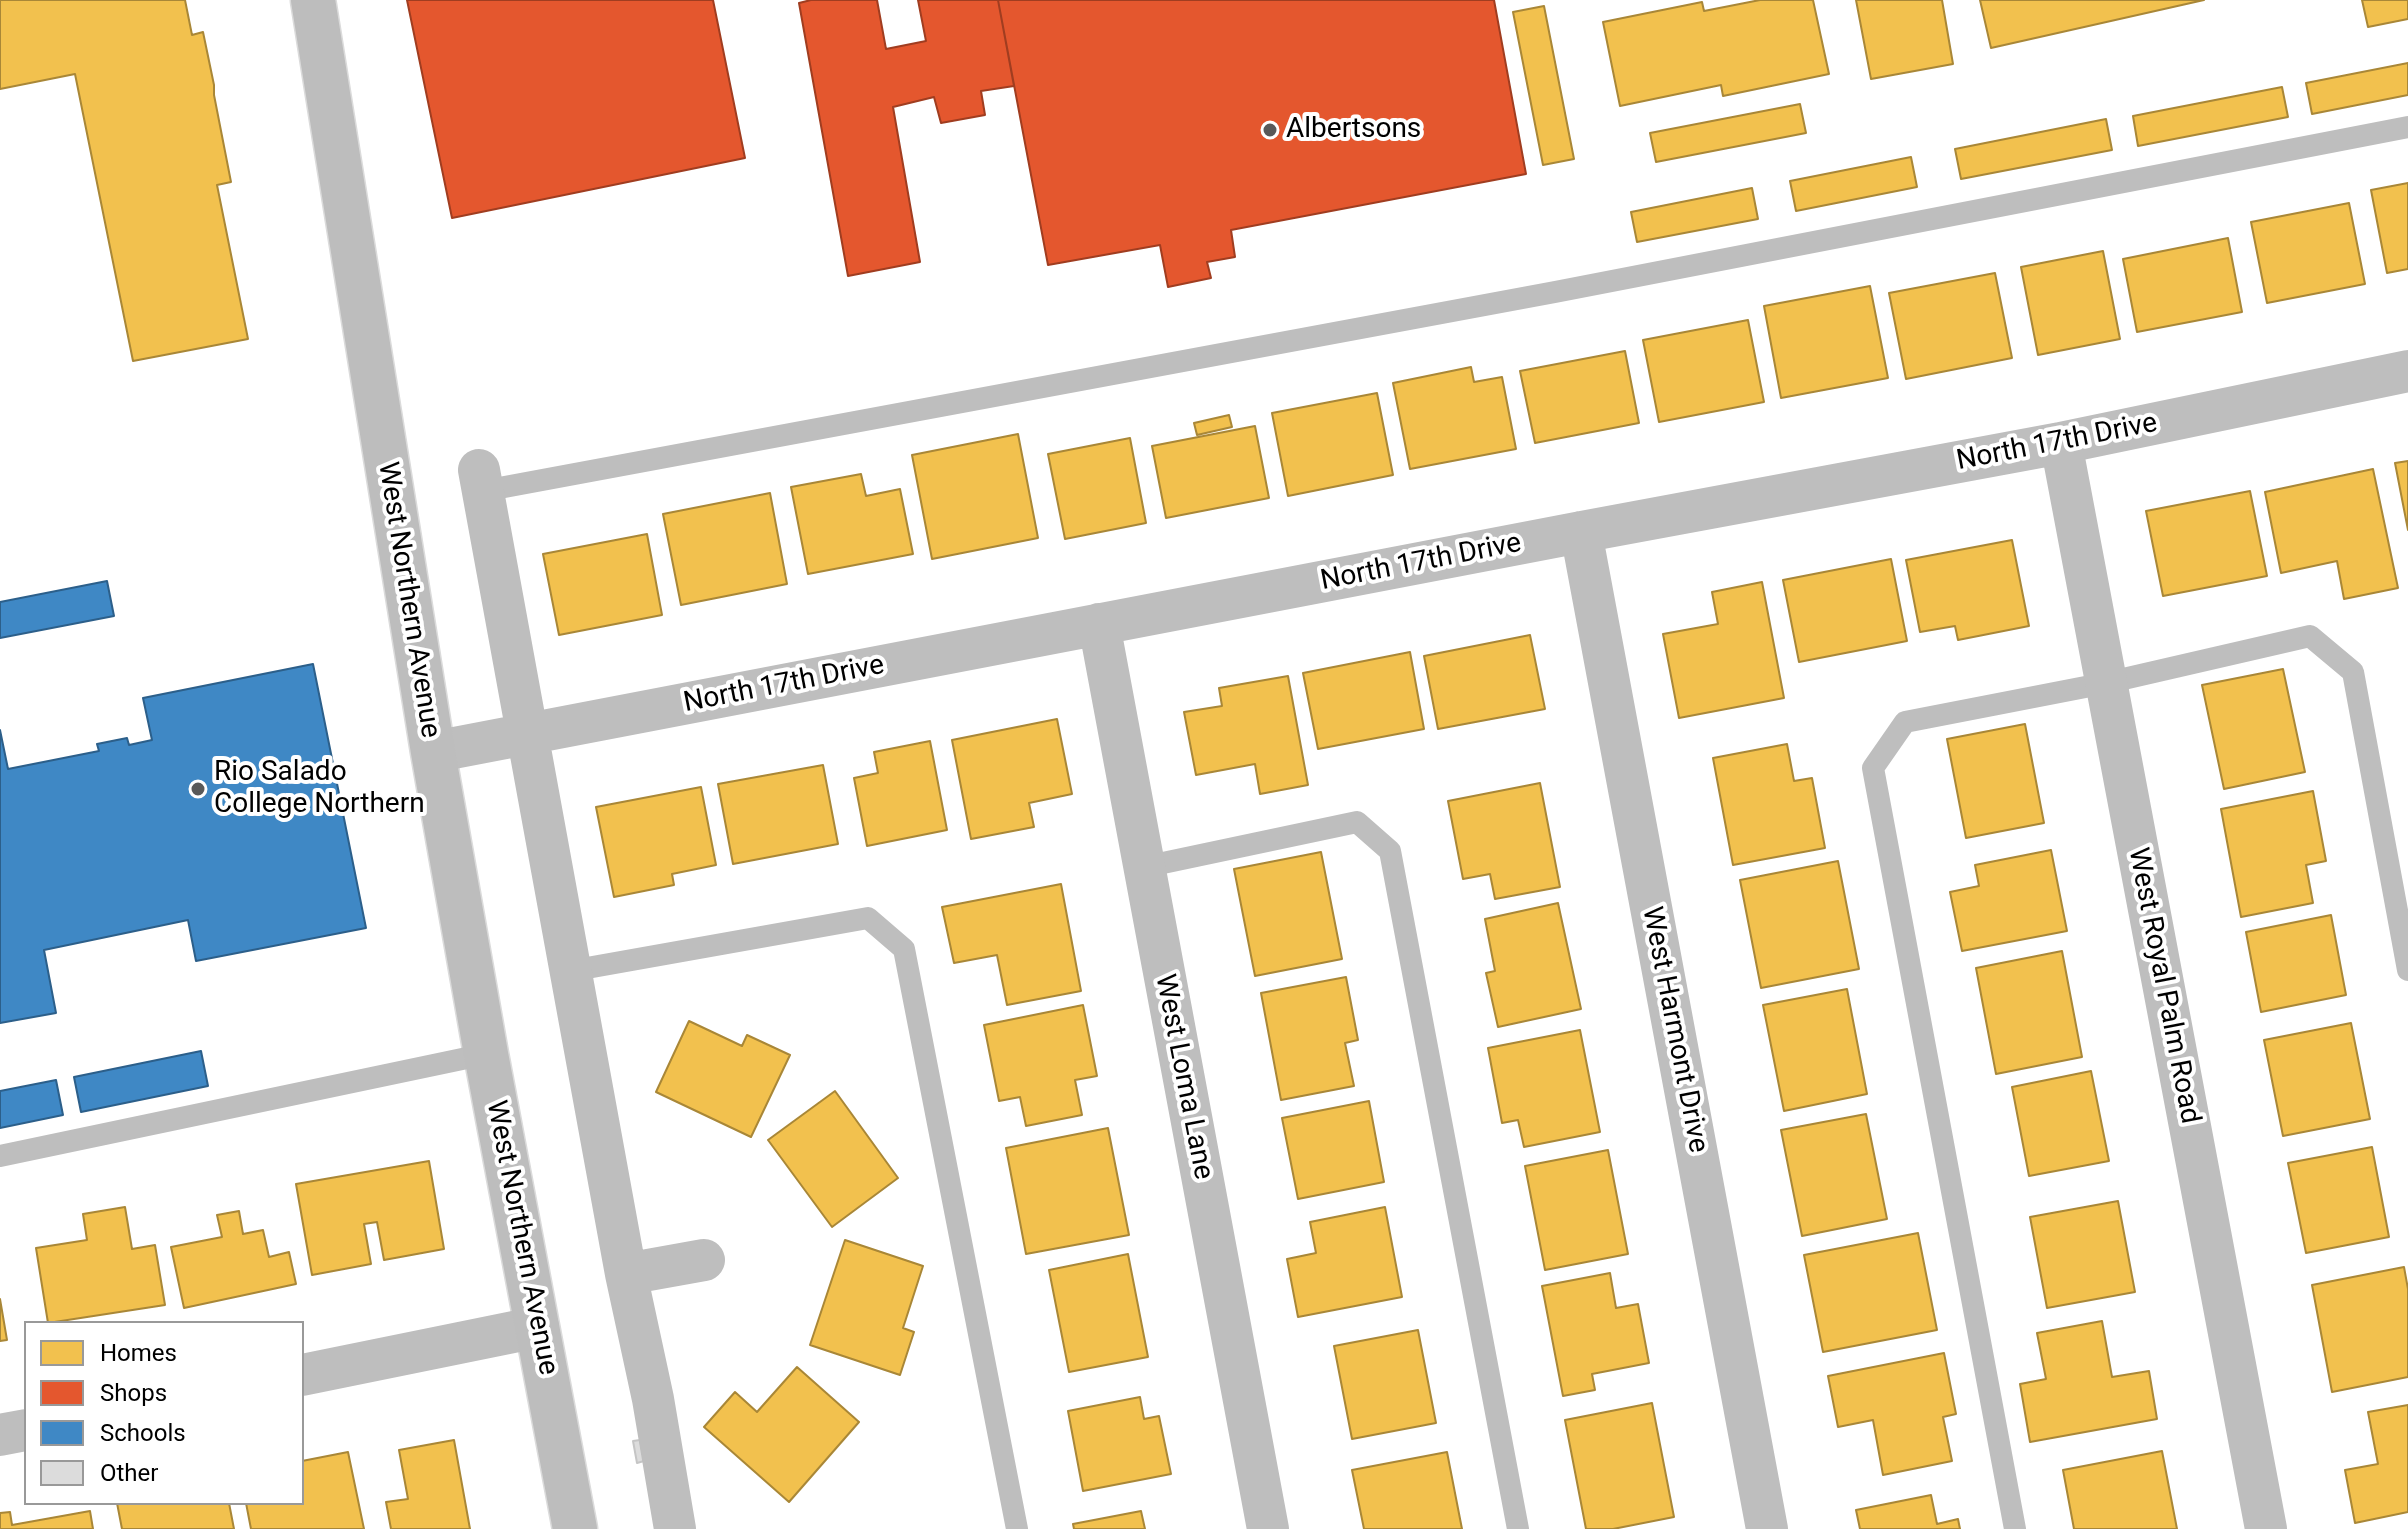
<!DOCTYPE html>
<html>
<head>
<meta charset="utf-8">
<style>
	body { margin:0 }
	#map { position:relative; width:2408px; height:1529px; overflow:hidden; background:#fff; font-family:Roboto,sans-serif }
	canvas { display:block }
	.legend { position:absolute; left:24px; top:1321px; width:280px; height:184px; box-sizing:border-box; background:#fff; border:2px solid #999; margin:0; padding:10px 14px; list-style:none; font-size:24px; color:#000 }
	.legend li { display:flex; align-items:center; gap:16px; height:40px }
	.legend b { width:40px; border:2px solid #999 }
</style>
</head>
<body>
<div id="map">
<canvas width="2408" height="1529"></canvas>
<ul class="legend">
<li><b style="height:22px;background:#f2c14e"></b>Homes</li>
<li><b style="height:22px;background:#e4572e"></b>Shops</li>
<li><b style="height:22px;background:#3f88c5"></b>Schools</li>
<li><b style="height:22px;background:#dcdcdc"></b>Other</li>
</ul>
</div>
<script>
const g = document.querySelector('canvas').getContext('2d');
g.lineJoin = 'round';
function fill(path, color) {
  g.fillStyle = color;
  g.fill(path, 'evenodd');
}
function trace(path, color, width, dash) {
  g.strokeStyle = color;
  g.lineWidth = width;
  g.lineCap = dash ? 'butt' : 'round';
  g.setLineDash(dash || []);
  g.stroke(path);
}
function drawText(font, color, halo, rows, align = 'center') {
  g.font = font + ' Roboto,sans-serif';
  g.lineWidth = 8;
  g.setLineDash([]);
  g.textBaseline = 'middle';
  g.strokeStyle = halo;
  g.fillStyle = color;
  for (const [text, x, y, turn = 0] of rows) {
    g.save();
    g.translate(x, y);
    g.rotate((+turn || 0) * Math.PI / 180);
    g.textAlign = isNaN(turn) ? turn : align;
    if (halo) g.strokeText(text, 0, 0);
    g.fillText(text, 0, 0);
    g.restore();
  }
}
const homes = new Path2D(`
	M0,0H185L192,35L203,32L214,85V95L231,182L217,185L248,339L133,361L75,74L0,89Z
	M1760,0H1813L1829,74L1723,96L1721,85L1620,106L1603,22L1702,2L1704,11Z
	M1856,0H1942L1953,64L1871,79Z
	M1980,0H2204L1991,48Z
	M2362,0H2408V19L2368,27Z
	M1544,6L1574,159L1543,165L1513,12Z
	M2408,63V95L2312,114L2306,83Z
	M2282,87L2288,117L2138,146L2133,116Z
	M1800,104L1806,133L1656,162L1650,133Z
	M2106,119L2112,150L1961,179L1955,149Z
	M1911,157L1917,187L1796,211L1790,181Z
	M2408,183V269L2387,273L2371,190Z
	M1752,188L1758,219L1637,242L1631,212Z
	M2349,203L2365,284L2267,303L2251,222Z
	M2228,238L2242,312L2137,332L2123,259Z
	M2103,251L2120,339L2038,355L2021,267Z
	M1995,273L2012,358L1906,379L1889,293Z
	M1870,286L1888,378L1781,398L1764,306Z
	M1748,320L1764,402L1659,422L1643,340Z
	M1625,351L1639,423L1535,443L1520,371Z
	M1471,367L1474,382L1502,377L1516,449L1410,469L1393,383Z
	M1377,393L1393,475L1288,496L1272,413Z
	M1229,415L1232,427L1197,435L1194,423Z
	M1255,426L1269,498L1166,518L1152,446Z
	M1018,434L1038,538L932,559L912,455Z
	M1130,438L1146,523L1065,539L1048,454Z
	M2408,461V530L2395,463Z
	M2373,469L2398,588L2344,599L2337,561L2281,573L2265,492Z
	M861,474L866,496L900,489L913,554L808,574L791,487Z
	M2250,491L2267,576L2163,596L2146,511Z
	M770,493L787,584L681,605L663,514Z
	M647,534L662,615L559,635L543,554Z
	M2012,540L2029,626L1958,640L1955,626L1920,632L1906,560Z
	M1891,559L1907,641L1799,662L1783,580Z
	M1762,582L1784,698L1679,718L1663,634L1718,624L1712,592Z
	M1530,635L1545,709L1438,729L1424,656Z
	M1410,652L1424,729L1318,749L1303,673Z
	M2283,669L2305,772L2224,789L2202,685Z
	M1288,676L1308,785L1260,794L1255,764L1196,775L1184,712L1222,706L1219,688Z
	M1057,719L1072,794L1029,803L1034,827L971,839L952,740Z
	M2025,724L2044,823L1966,838L1947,739Z
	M930,741L947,830L867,846L854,778L878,773L874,752Z
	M1787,744L1794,781L1812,778L1825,848L1733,865L1713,758Z
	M823,765L838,844L733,864L718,784Z
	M1540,783L1560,887L1495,899L1490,874L1463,879L1448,801Z
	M701,787L716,865L672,874L674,885L614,897L596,807Z
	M2313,791L2326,861L2306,865L2313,903L2241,917L2221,809Z
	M2051,850L2067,931L1962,951L1950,892L1979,886L1975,865Z
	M1321,852L1342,959L1255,976L1234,869Z
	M1838,861L1859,969L1761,988L1740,880Z
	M1061,884L1081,991L1007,1005L997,955L954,963L942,907Z
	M1558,903L1581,1009L1498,1027L1486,973L1495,971L1485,919Z
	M2331,915L2346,995L2261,1012L2246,932Z
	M2062,951L2082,1057L1996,1074L1976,968Z
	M1346,977L1358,1040L1345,1043L1354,1086L1281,1100L1261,993Z
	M1847,989L1867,1094L1784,1111L1763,1005Z
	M1083,1005L1097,1076L1075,1080L1082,1115L1026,1126L1020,1097L999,1101L984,1025Z
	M689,1021L742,1046L747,1035L790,1055L751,1137L656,1092Z
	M2351,1023L2370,1119L2283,1136L2264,1040Z
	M1580,1030L1600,1132L1524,1147L1518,1120L1502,1123L1488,1048Z
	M2091,1071L2109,1161L2029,1176L2012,1087Z
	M835,1091L898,1178L832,1227L768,1140Z
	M1369,1101L1384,1182L1298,1199L1282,1118Z
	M1866,1114L1887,1219L1802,1236L1781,1130Z
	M1108,1128L1129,1235L1026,1254L1006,1148Z
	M2372,1147L2389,1237L2306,1253L2288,1163Z
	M1608,1150L1628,1254L1545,1270L1525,1166Z
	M429,1161L444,1249L384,1260L377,1222L364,1224L371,1264L312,1275L296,1184Z
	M2118,1201L2135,1292L2047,1308L2030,1217Z
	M125,1207L132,1249L155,1245L165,1305L48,1323L36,1248L87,1240L83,1214Z
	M1385,1207L1402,1297L1298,1317L1287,1259L1316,1253L1310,1222Z
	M239,1211L243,1234L263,1230L269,1257L289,1252L296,1284L184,1308L171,1247L222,1237L217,1215Z
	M1918,1233L1937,1330L1823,1352L1804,1255Z
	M845,1240L923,1266L903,1328L914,1332L900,1375L810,1345Z
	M1128,1254L1148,1357L1069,1372L1049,1270Z
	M2404,1267L2408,1289V1377L2332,1392L2312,1285Z
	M1610,1273L1616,1308L1638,1304L1649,1363L1592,1374L1595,1390L1563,1396L1542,1286Z
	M0,1299L7,1340L0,1341Z
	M2102,1321L2112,1377L2149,1371L2157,1419L2030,1442L2020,1384L2046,1379L2037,1333Z
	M1418,1330L1436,1423L1352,1439L1334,1346Z
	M1944,1353L1956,1414L1943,1417L1952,1461L1883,1475L1873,1420L1838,1427L1828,1376Z
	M797,1367L859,1422L789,1502L704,1427L735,1392L757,1412Z
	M1140,1397L1144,1419L1159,1416L1171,1474L1083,1491L1068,1411Z
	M1652,1403L1674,1517L1613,1529H1586L1565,1420Z
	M2408,1405V1512L2355,1523L2345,1470L2378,1464L2368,1412Z
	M454,1440L470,1529H391L386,1502L408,1499L399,1450Z
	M2162,1451L2177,1529H2074L2063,1470Z
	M348,1452L364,1529H251L246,1503H302V1461Z
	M1447,1452L1462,1529H1364L1352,1470Z
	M1931,1495L1937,1524L1958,1519L1960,1529H1860L1856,1510Z
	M117,1503H229L234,1529H122Z
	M90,1511L93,1529H0V1513L10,1512L12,1525Z
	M1141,1511L1145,1529H1074L1073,1524Z`);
fill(homes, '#f2c14e');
trace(homes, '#a98737', 2);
const shops = new Path2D(`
	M407,0H713L745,158L452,218Z
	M811,0H877L886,49L926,41L918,0H998L1014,86L981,91L985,115L941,123L934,97L893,107L920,262L848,276L799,3Z
	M998,0H1494L1526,174L1231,230L1235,257L1207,262L1211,278L1168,287L1160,245L1048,265Z`);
fill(shops, '#e4572e');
trace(shops, '#a03d20', 2);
const schools = new Path2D(`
	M107,581L114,616L0,638V602Z
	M313,664L366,928L196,961L188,920L44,950L56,1013L0,1023V730L8,769L99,751L97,744L127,738L129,745L152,740L143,698Z
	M201,1051L208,1086L81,1112L74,1077Z
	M56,1080L63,1115L0,1128V1091Z`);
fill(schools, '#3f88c5');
trace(schools, '#2c5f8a', 2);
const building = new Path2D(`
	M640,1440L644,1461L637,1463L633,1441Z`);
fill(building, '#dcdcdc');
trace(building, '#c5c5c5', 2);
const primary = new Path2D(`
	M313,0L433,752L486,1054L575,1529`);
trace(primary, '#dbdbdb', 47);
trace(new Path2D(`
	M483,491L1555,292L2408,127
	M1144,867L1357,822L1390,851L1518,1529
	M570,971L868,918L904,949L1017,1529
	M0,1156L486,1054
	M2015,1529L1873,768L1905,722L2106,683L2310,636L2353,672L2408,970`), '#bebebe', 22);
trace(new Path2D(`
	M2061,443L2266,1529
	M479,470L626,1274L653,1399L675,1529
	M1581,532L1767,1529
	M1099,624L1268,1529
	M433,752L1581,532L2061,443L2408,371
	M626,1274L704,1260
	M302,1375L538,1327
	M0,1435L26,1430`), '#bebebe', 42);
trace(primary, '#bdbdbd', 44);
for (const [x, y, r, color] of [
	[1270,130,8,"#595959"],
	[198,789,8,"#595959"]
]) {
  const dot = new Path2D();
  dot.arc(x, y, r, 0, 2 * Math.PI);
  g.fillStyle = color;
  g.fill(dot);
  trace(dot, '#fff', 3);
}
drawText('28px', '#000', '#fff', [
	["Albertsons",1286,130],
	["Rio Salado",214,773],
	["College Northern",214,805]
], 'left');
drawText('28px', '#000', '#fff', [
	["North 17th Drive",2057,443,-11],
	["North 17th Drive",1421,563,-11],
	["West Northern Avenue",408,600,81],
	["North 17th Drive",784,685,-11],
	["West Royal Palm Road",2163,986,79],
	["West Harmont Drive",1674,1030,79],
	["West Loma Lane",1183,1077,79],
	["West Northern Avenue",521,1238,79]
]);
</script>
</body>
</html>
